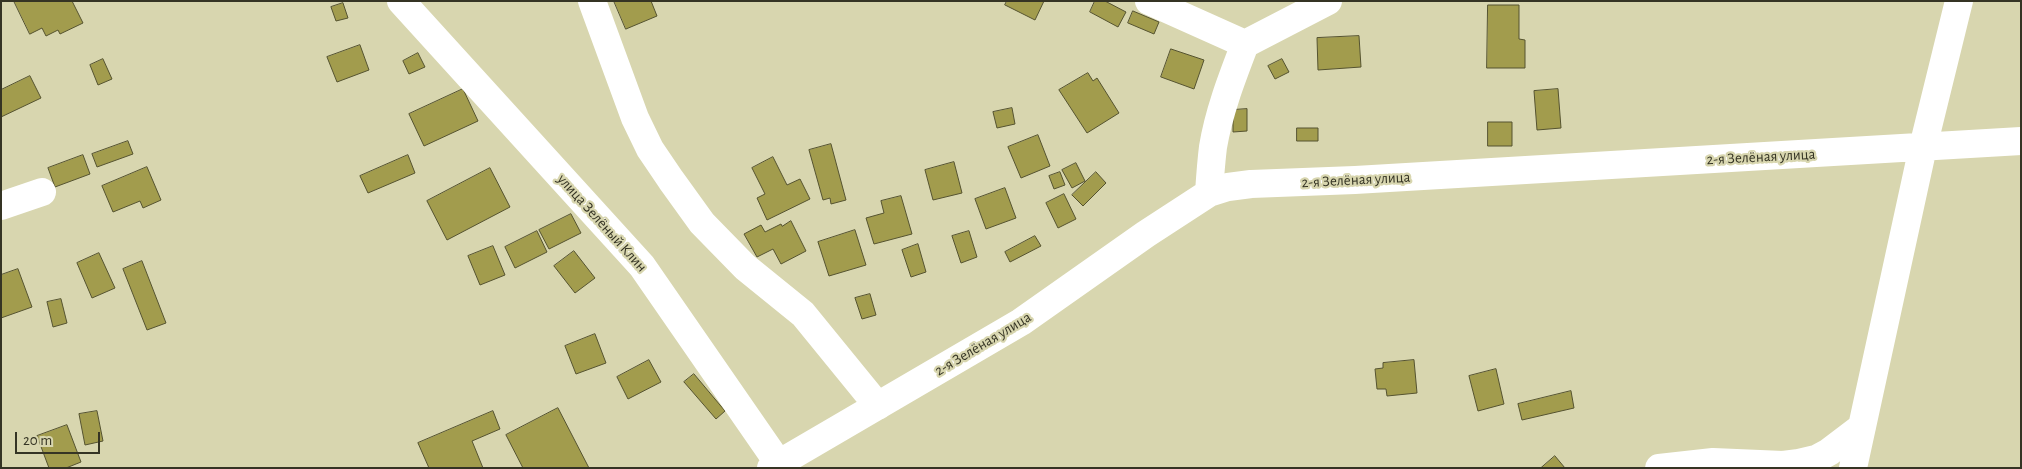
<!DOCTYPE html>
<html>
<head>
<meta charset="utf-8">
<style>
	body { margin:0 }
	#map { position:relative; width:2022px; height:469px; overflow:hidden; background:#d8d6af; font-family:"Alegreya Sans",sans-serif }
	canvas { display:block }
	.frame { position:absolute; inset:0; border:2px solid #353424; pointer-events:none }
	.scale { position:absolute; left:15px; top:432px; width:85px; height:22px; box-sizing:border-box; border:2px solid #353424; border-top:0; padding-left:6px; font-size:15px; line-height:18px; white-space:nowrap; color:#353424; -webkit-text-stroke:4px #d8d6af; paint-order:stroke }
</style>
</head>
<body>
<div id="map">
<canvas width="2022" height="469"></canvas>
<div class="frame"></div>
<div class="scale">20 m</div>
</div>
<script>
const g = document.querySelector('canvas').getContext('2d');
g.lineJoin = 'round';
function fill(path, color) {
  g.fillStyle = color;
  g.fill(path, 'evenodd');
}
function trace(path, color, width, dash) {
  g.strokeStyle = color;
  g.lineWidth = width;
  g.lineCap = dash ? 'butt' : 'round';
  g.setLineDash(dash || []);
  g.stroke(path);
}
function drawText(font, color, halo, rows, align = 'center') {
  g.font = font + ' "Alegreya Sans",sans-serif';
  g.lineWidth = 4.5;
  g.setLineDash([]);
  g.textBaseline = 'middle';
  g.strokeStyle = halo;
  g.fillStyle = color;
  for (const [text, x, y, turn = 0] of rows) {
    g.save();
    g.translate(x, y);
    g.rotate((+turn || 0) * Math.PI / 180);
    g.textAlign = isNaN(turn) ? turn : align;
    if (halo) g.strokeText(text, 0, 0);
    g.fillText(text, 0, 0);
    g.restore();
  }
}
const building = new Path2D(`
	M14,1H72L83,23L60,34L58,30L46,36L42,28L30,34Z
	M614,1H651L657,16L626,29Z
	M1007,1H1044L1035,20L1005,5Z
	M1095,1H1105L1126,12L1118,27L1090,12Z
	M343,3L348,18L336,21L331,7Z
	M1488,5H1519V39L1525,40V68H1487Z
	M1133,11L1159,22L1154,34L1128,23Z
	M1359,36L1361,67L1318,70L1317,38Z
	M360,45L369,70L337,82L327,57Z
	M1171,49L1204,60L1194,89L1161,77Z
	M418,53L425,67L409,74L403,61Z
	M103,59L112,79L98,85L90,65Z
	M1282,59L1289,72L1275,79L1268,66Z
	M1088,73L1093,81L1097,78L1119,113L1087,133L1059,90Z
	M30,76L41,98L1,117V90Z
	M463,89L478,121L424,146L409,114Z
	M1558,89L1561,128L1537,130L1534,91Z
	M1012,108L1015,124L997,128L993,112Z
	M1247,109V131L1233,132V110Z
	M1488,122H1512V146H1488Z
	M1297,128H1318V141H1297Z
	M1038,135L1050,166L1021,178L1008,147Z
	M128,141L133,154L97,167L92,154Z
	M831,144L846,200L831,204L830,198L823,200L809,150Z
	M83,155L90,174L55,187L48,168Z
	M408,155L415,173L368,193L360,176Z
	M773,157L787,185L800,179L810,199L767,220L757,198L765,194L752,168Z
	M954,162L962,193L933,200L925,170Z
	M1076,163L1085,181L1072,188L1062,170Z
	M147,167L161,200L143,208L140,201L113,212L102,186Z
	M490,168L510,207L447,240L427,201Z
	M1060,172L1065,185L1054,189L1049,176Z
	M1096,172L1106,183L1083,206L1072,195Z
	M1005,188L1016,218L986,229L975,199Z
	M1064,194L1076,219L1058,228L1046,203Z
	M901,196L912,234L874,244L866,218L884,213L881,201Z
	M571,214L581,233L549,249L539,230Z
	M791,221L806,251L781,264L773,249L757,257L744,234L761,225L765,232L781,224L782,226Z
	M855,230L866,265L829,276L818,242Z
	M537,231L547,252L515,268L505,247Z
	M969,231L977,257L961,263L952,236Z
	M1035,236L1041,246L1010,262L1005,252Z
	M918,244L926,272L911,277L902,250Z
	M493,246L505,275L480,285L468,256Z
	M574,251L595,278L575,293L554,266Z
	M99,253L115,288L92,298L77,263Z
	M142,261L166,323L147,330L123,269Z
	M18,269L32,307L1,318V275Z
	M870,294L876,315L862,319L855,298Z
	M61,299L67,323L53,327L47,302Z
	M595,334L606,363L576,374L565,346Z
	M649,360L661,382L628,399L617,377Z
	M1414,360L1417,393L1387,396L1386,389H1377L1375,369L1383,368V363Z
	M1496,369L1504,404L1478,411L1469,376Z
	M694,374L725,411L716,419L684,382Z
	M1571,391L1574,408L1522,420L1518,404Z
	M558,408L589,468H523L506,435Z
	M97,411L103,441L85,445L79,414Z
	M493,411L500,429L472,441L483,468H429L418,443Z
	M67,425L81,462L66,468H49L37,436Z
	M1555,456L1565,468H1541Z`);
fill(building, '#a29c4d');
trace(building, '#555330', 1);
trace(new Path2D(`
	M401,1L642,266L779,464
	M592,1L635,118L650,149L671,180L702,223L745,267L803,314L878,406
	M1149,1L1245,44L1328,1
	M1209,193C1210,178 1211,163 1213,147C1219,111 1232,78 1245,44
	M1,206L42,192
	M771,468L1021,322L1146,234L1209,193L1228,187L1251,184L1355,180L2021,141
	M1659,468L1713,462L1783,465L1799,463L1816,459L1829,452L1862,427
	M1853,468L1923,147L1959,1`), '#fff', 28);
drawText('15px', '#353424', '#d8d6af', [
	["2-я Зелёная улица",1761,157,-3],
	["2-я Зелёная улица",1356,180,-3],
	["улица Зелёный Клин",602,223,48],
	["2-я Зелёная улица",983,344,-31]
]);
</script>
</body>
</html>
